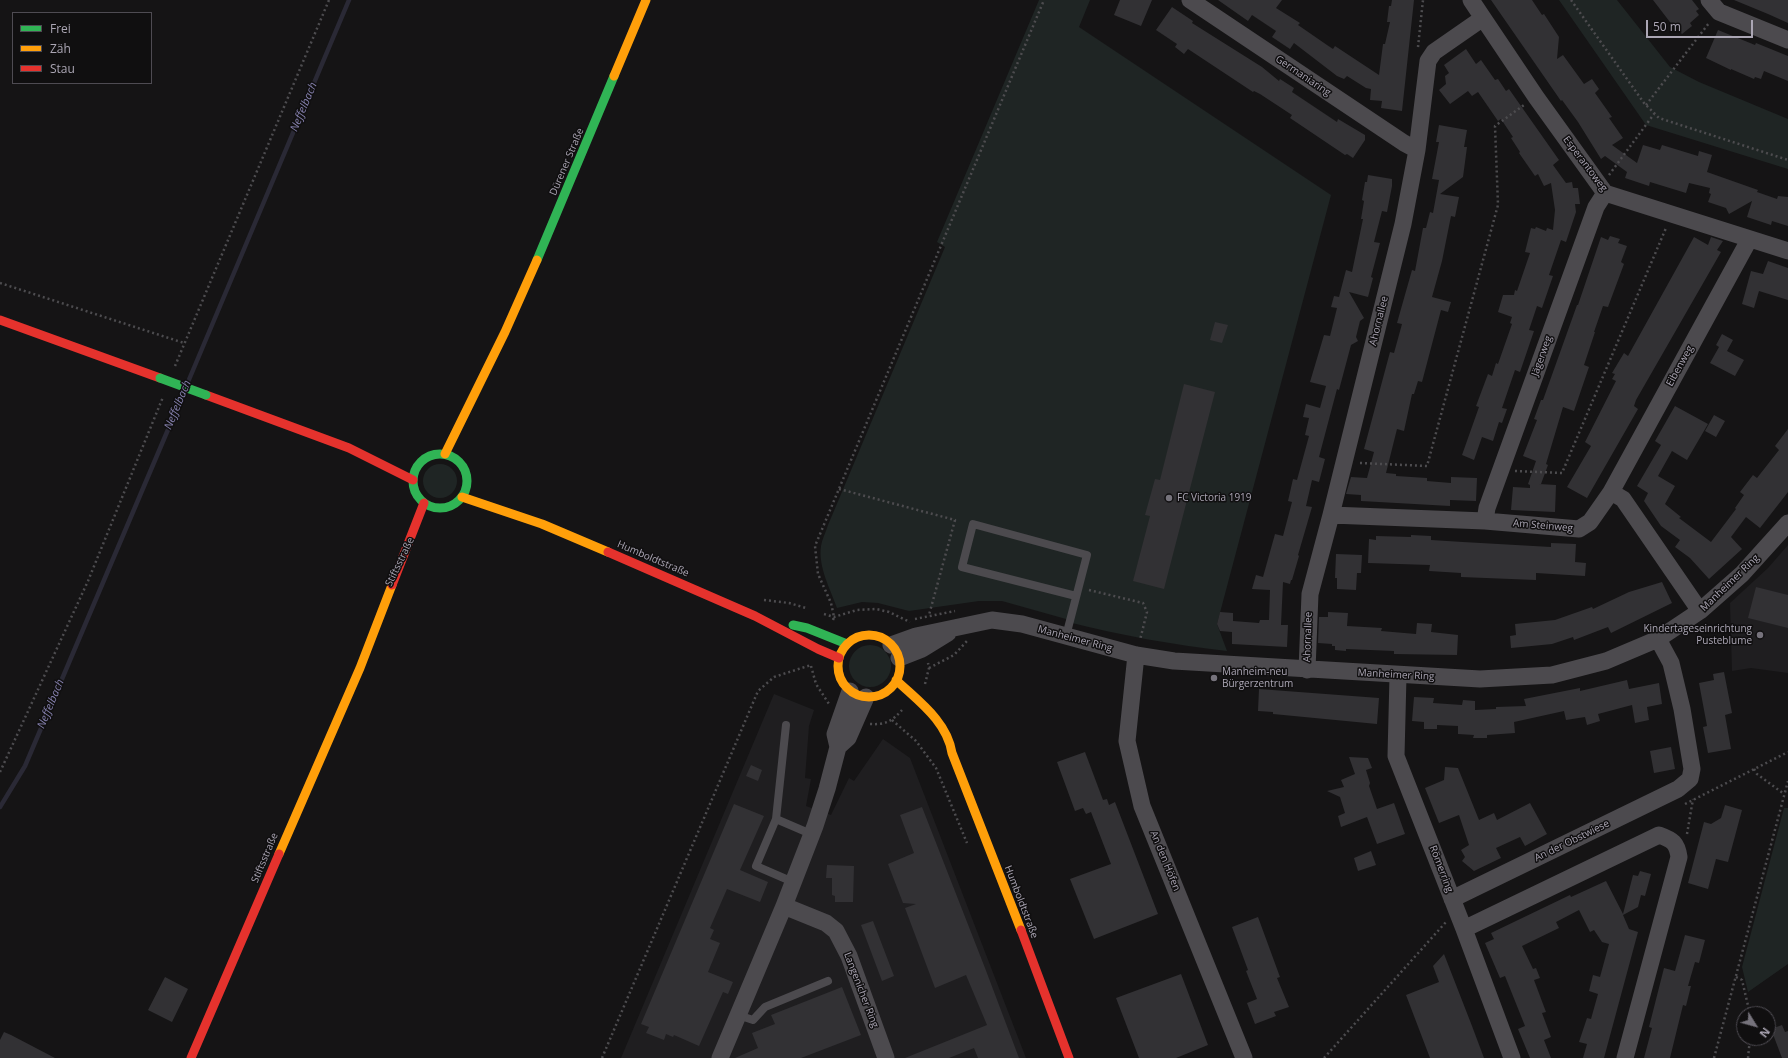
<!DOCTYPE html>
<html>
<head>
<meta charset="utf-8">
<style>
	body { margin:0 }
	#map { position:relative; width:1788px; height:1058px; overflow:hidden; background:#151415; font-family:"Open Sans",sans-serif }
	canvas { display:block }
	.legend { position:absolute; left:12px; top:12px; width:140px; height:72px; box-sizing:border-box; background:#100f10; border:1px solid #4e4b52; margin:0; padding:5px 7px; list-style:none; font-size:12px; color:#aba6b4 }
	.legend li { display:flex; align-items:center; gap:8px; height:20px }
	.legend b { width:20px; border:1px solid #4e4b52 }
	.north { position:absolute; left:1736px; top:1006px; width:40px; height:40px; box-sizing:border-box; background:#100f10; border:1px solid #4e4b52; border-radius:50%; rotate:127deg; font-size:11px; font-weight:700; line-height:16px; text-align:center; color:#aba6b4 }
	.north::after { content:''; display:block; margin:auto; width:14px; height:18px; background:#76737c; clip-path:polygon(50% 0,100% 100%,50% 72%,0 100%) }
	.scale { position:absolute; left:1646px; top:20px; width:107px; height:18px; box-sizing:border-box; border:2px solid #aba6b4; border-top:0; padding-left:5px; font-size:12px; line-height:14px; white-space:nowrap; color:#aba6b4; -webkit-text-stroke:3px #100f10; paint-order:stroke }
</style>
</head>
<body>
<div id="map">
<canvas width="1788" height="1058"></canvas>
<ul class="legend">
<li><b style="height:5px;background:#30b455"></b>Frei</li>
<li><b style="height:5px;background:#ff9f0a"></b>Zäh</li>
<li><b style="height:5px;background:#e5322d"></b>Stau</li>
</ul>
<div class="north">N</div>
<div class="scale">50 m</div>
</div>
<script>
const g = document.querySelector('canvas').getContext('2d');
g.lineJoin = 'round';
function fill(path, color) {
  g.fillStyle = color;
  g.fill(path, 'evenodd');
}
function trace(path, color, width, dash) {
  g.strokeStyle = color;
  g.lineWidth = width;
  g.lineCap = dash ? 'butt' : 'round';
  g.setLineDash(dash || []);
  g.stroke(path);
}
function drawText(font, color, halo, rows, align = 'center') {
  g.font = font + ' "Open Sans",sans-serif';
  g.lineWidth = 3;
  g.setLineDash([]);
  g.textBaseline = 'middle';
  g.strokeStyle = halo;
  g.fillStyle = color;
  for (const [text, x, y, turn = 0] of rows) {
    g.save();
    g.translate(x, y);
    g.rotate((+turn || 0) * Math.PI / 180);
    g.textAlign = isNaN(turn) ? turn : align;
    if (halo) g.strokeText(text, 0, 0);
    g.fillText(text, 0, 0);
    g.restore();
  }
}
fill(new Path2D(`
	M1788,545V673L1751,668L1732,671L1730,603L1768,568Z
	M774,694L814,710L809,726L805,778L811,779L806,806L831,815L849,778L854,781L883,739L910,758L1026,1058H621Z`), '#1f1e20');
fill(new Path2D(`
	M1039,0H1090L1079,27L1331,195L1217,624L1227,651C1173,645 1120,635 1068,622L1066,619L1002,601H979L909,611L878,603L862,602L837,608C830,588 818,567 821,546C822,539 826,532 828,525L945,247L937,242Z
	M1559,0H1617L1670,67L1699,82L1788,119V169L1646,125Z
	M423 481a17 17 0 1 1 34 0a17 17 0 1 1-34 0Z
	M849 666a21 21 0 1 1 42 0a21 21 0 1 1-42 0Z
	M1784,808H1788V964L1748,992L1742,967Z`), '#1f2524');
trace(new Path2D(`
	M188,382L349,0
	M0,807L25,766L184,392`), '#2a2935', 4.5);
fill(new Path2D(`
	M1120,0H1152L1141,26L1114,15Z
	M1218,0H1282L1276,8L1300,23L1298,25L1327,45L1333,49L1335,46L1379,75L1383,44H1385L1390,22H1387L1389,6H1391L1392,0H1414L1402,111L1381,108L1382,101L1370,100L1371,89L1366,88L1347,76L1344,79L1337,76L1294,43L1290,49L1272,37L1276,31L1252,15L1248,21Z
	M1491,0H1532L1542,15L1544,14L1559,37L1557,59L1563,55L1584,84L1592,79L1599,89L1595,93L1612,117L1609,118L1623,138L1612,145L1637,163L1643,145L1660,150L1662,145L1698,156L1699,151L1712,155L1707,172L1758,190L1757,192L1777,199L1778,196L1788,197V226L1772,221L1771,225L1747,217L1752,201L1729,214L1726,208L1708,202L1711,194L1709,193L1710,188L1689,183L1686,193L1650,182L1649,186L1625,178L1627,172L1605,156L1601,159L1578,122L1562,100L1561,101Z
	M1653,0H1692L1699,9L1696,11L1699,15L1690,23L1692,26L1682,34L1674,25L1673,26Z
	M1734,0H1788V23L1768,14Z
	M1172,7L1193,21L1192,23L1262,67L1279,81L1280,79L1294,88L1292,92L1337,122L1338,119L1365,135V140L1353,158L1347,154L1345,155L1290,118L1292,115L1260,94L1254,91L1253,92L1188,49L1184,54L1175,47L1177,44L1156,30Z
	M1718,30L1755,45L1756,43L1788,56V81L1764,71L1761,79L1755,77L1754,79L1731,69V70L1706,58Z
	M1466,49L1476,64L1481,60L1495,80L1498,79L1506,91L1509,89L1559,160L1553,165L1566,183L1572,182L1573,188H1578L1580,204H1575L1576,212L1566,242L1561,240L1549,275L1553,276L1542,308L1537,306L1529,330L1534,331L1520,372L1515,370L1502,408L1507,409L1502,423L1499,422L1493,441L1482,437L1474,460L1462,455L1479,407L1476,406L1488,374L1492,376L1496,363L1498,364L1512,324L1510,323L1512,317L1498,312L1503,295H1514L1515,290L1517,291L1530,253L1525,252L1531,228L1535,229L1536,227L1546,231L1547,228L1553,230L1555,210L1551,183L1544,186L1538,174L1535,176L1519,153L1520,152L1511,138L1513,137L1501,119L1498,121L1478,92L1472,96L1468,91L1450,104L1439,90L1446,84L1445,76L1449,73L1444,65Z
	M1439,125L1467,130L1464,147H1467L1463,177L1440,194L1459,197L1455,217L1451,216L1442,261L1432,297L1451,302L1448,312L1441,310L1422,382L1418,381L1414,394H1412L1404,431L1397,429L1386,473L1396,474V476L1427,478V481L1451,483V477L1477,478L1476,501L1450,500V506L1361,501V495L1346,494L1351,477L1367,478L1374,452L1364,449L1390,352L1394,353L1402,324L1397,323L1412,270L1415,271L1423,228H1426L1430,212L1433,213L1439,180L1432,179L1439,142H1436Z
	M1368,175L1392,179V186L1387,212L1382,211L1374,242L1380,243L1371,277L1373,278L1368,297L1349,292L1364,318L1360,321L1356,337L1358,341L1351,345L1339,390L1337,389L1319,457L1325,459L1319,482L1312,480L1306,506L1312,507L1298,555L1299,556L1292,580H1291L1290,584L1283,582L1281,625H1288L1287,647L1232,644V632L1220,631L1217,624L1220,612L1233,613V621L1259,623L1260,620H1269L1270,590L1252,589L1256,575L1263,577L1275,534L1283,536L1292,502L1288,501L1293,479L1297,480L1309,436L1305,435L1309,418L1303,417L1306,404L1320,408L1326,386L1310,382L1324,335L1330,336L1337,308L1331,307L1334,296L1339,297L1346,270L1352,272L1363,219H1361L1364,201L1362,200L1365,182H1367Z
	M1610,236L1620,239L1618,243L1627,246L1621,262L1624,264L1608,307L1603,306L1594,332H1595L1584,365L1589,367L1574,411L1563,407L1546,464L1548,465L1541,484H1539L1556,485L1555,512L1511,510L1513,487L1530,488V485L1528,484L1536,461L1523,456L1537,420L1534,419L1541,400H1543L1577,305H1578L1601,237L1608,240Z
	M1694,237L1708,245L1711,237L1723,241L1717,250L1721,252L1636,400L1634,406L1638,409L1587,498L1567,487L1591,446L1585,442L1616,381L1612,379L1615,374L1612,373L1624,353L1628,356Z
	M1768,261L1788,268V300L1759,291L1754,308L1742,304L1751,271L1763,274Z
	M1215,322L1228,325L1222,343L1210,340Z
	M1722,334L1733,340L1727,351L1744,360L1735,376L1710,363L1719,347L1716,345Z
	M1184,384L1215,392L1164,589L1133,581L1150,516L1145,515L1155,479L1160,480Z
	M1675,406L1708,424L1687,460L1672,451L1658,476L1675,486L1665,504L1681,517L1679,518L1711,542L1736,509L1735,508L1744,495L1740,492L1753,475L1757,478L1779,450L1775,446L1788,429V492L1760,528L1746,517L1731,537L1742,549L1709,579L1690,558L1675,547L1680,540L1661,526L1644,501L1648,493L1637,486L1661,445L1655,441Z
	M1714,415L1725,421L1716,437L1705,431Z
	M1411,535L1431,536V540L1463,542L1551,547V543L1576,544L1575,562L1586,563L1585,576L1536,573V580L1461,577V573L1429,571L1430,565L1368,563L1369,539L1376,540V536L1411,537Z
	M1336,554L1362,555L1361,573H1357L1356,590L1337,589V578H1335Z
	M1662,582L1672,603L1611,633L1608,627L1574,640L1573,637L1552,644L1511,648L1510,636L1516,635L1515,624L1555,620L1592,607L1593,609L1629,592Z
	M1756,587L1788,595V628L1748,618Z
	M1328,612L1348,613L1347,626L1382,628L1381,631L1416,634L1417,623L1432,624L1431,632L1458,635L1457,655L1394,654V651L1346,649V651L1335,650V646H1332V644L1318,643L1319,617H1328Z
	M1724,672L1732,713L1725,715L1731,749L1708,753L1703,727L1707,726L1699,683L1714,680L1713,674Z
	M1627,680L1629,689L1659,683L1662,704L1647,707L1649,720L1635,723L1632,705L1598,714L1600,721L1587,725L1585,717L1566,720L1564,711L1514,722L1515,733L1487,735V738H1473L1474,735L1458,734V726L1437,725V729H1424V722L1412,721L1414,697L1434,698L1433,703L1462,705L1463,700L1475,701V710L1496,709V707L1526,706L1524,699L1580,688V691Z
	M1259,689L1379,698L1377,724L1273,714V712L1258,711Z
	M1671,747L1675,769L1654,773L1650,751Z
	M1085,752L1103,800L1107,799L1109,805L1115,802L1158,914L1094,939L1070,879L1111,864L1091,812L1086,814L1083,808L1075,811L1057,762Z
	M1349,757L1368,758L1372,768L1366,770L1370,783L1369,786L1377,809L1394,803L1405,834L1377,844L1367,817L1341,827L1338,816L1345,813L1340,797L1327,791L1344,787L1341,780L1355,774Z
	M751,765L762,770L758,781L746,776Z
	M1445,767L1458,768L1479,820L1494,813L1497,820L1530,803L1547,834L1525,846L1520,837L1496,848L1501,858L1474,871L1462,861L1465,857L1461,850L1469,845L1459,815L1439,823L1425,788L1444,780Z
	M734,804L764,816L740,870L768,882L760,902L727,889L710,928L714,930L710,939L720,943L708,972L733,982L728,994L723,992L699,1046L674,1035L673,1037L666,1034L664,1040L646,1033L649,1027L641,1024Z
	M1725,805L1742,810L1728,862L1716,859L1708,889L1688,883L1704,822L1711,824L1721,818Z
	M922,807L985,968L1019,1058H978L974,1048L949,1058H905L987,1025L966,975L935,988L905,908L916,904L903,903L888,864L914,853L900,815Z
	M1371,851L1376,865L1358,871L1354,858Z
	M827,865L854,866L853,902H835V896L832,895V878H826Z
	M1640,871L1651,874L1645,896L1641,895L1638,907L1623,915L1629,929L1638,932L1604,1058H1583L1587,1044L1579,1042L1587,1018L1591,1019L1598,994L1589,991L1593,975L1600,977L1609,944L1602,942L1594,930L1590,932L1579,910L1556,922L1559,928L1522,946L1533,969L1536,968L1540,978L1534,980L1546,1012L1542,1013L1551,1037L1544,1040L1551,1058H1530L1518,1029L1525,1026L1505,976L1500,978L1485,943L1494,939L1491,933L1570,895L1571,897L1606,881L1623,914L1633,875L1638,876Z
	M1258,917L1280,977L1277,978L1289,1007L1274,1012L1276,1016L1255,1024L1247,1003L1257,999L1246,971L1248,970L1232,927Z
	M873,921L894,976L882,981L861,925Z
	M1685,935L1705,940L1699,963L1695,962L1688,986H1691L1686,1006L1683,1005L1670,1058H1644L1652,1028L1649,1027L1664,968L1675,971Z
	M1444,954L1472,1026L1484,1058H1430L1406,995L1439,982L1433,966Z
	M1181,974L1208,1045L1176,1058H1139L1116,998Z
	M165,977L188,989L172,1022L148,1010Z
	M842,987L861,1035L801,1058H735L758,1048L752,1033L775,1024L771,1015Z
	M1782,1025L1785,1032L1788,1031V1058H1782L1771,1029Z
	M4,1032L11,1035L55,1058H0V1040Z`), '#323134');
trace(new Path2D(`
	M1571,0L1644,103L1659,118L1788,160
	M1418,47L1423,0
	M1646,105L1709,23
	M1609,175L1654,114
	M0,283L184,343
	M175,366L329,0
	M1360,463L1427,466L1498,205L1495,126L1524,105
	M1515,471L1562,473L1666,228
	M839,489L955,520L929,615
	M1089,590L1143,603L1147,612L1140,640
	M764,600L789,603L806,608
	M824,614L834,617L857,610L876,609L889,612L910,622
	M915,619L955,611
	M833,620L834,617L831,603L818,574L815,546L1044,0
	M811,666L816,684L829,704
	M929,668L954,655L967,641
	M925,684L929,668L928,663
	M892,720L916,741L936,768L967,843
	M870,724C886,725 892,721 902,710
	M1754,769L1757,774L1784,794
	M0,772L88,581L163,397
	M1685,804L1788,752
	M1687,834L1693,799
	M1736,977L1742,980L1750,1014
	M602,1058L758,691L774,677L811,665
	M1324,1058L1446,922
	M1714,1058L1788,781
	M1748,1058L1750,1038`), '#4d4c4f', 2.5, [2, 3]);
trace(new Path2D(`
	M1066,636L1087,555L973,524L962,567L1076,596
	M776,819L786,725
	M793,882L756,866L776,819L811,834
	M738,1015L753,1020L765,1007L828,981`), '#4c4a4e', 8);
trace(new Path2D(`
	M1190,0L1404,143L1417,150
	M1709,0L1719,12L1788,40
	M1483,18L1536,97L1605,193L1788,251
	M1611,492L1623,499L1700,611
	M1331,515L1485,521L1579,529L1590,522L1611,492L1749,240
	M1485,521L1487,508L1596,207L1605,193
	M891,645L916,636L992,620L1022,624L1136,655L1174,661L1480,679L1552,675L1606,661L1658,639L1700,611L1742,574L1788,523
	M1136,655L1127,741L1142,806L1244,1058
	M899,658L922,649L948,633
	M1307,670L1310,594L1331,515L1403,224L1417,150L1428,61L1434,52L1483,18L1471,0
	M1398,676L1396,756L1464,929L1512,1058
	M838,747L848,738L866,697
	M1452,899L1678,789L1690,779L1692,769L1682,709L1671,663L1658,639
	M784,906L826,923L836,931L849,956L886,1058
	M1464,929L1659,835C1673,840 1677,843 1679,857L1625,1058
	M720,1058L784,906L815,826L827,789L838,747L835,734L850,691`), '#4c4a4e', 17);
trace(new Path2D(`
	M537,260L614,76
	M413 481a27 27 0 1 1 54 0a27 27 0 1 1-54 0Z
	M793,625L807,628L847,644`), '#30b455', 9);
trace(new Path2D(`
	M614,76L646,0
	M445,454L505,332L537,260
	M462,497L542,524L608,552
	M838 666a31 31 0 1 1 62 0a31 31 0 1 1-62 0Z
	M896,680C918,701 947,721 952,753L1021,930
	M279,854L360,668L392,585`), '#ff9f0a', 9);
trace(new Path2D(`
	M0,320L160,378
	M206,395L349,448L413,480
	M608,552L755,616L818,649L839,658
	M392,585L424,503
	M1021,930L1069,1058
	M191,1058L279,854`), '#e5322d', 9);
trace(new Path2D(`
	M160,378L206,395`), '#30b455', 9);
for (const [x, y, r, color] of [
	[1169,498,4,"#76737c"],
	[1760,635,4,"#76737c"],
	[1214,678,4,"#76737c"]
]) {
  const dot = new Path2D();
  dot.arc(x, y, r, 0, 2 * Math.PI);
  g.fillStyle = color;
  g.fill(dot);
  trace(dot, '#100f10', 1.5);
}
drawText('10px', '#aba6b4', '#100f10', [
	["Germaniaring",1303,76,34],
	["Dürener Straße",567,162,-67],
	["Esperantoweg",1585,164,53],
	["Ahornallee",1379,321,-76],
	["Jägerweg",1542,356,-70],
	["Eibenweg",1680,366,-61],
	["Am Steinweg",1543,526,5],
	["Humboldtstraße",653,559,23],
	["Stiftsstraße",400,562,-64],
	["Manheimer Ring",1730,583,-44],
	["Ahornallee",1308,637,-88],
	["Manheimer Ring",1075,639,15],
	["Manheimer Ring",1396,675,3],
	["An der Obstwiese",1572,841,-26],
	["Stiftsstraße",265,858,-67],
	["An den Höfen",1165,861,68],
	["Römerring",1441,869,69],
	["Humboldtstraße",1021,902,69],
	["Langenicher Ring",861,990,69]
]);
drawText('10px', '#aba6b4', '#100f10', [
	["FC Victoria 1919",1177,498],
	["Kindertageseinrichtung",1752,629,"right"],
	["Pusteblume",1752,641,"right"],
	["Manheim-neu",1222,672],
	["Bürgerzentrum",1222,684]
], 'left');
drawText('italic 11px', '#8580ad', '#100f10', [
	["Neffelbach",304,107,-67],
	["Neffelbach",178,405,-67],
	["Neffelbach",51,704,-67]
]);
</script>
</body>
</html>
